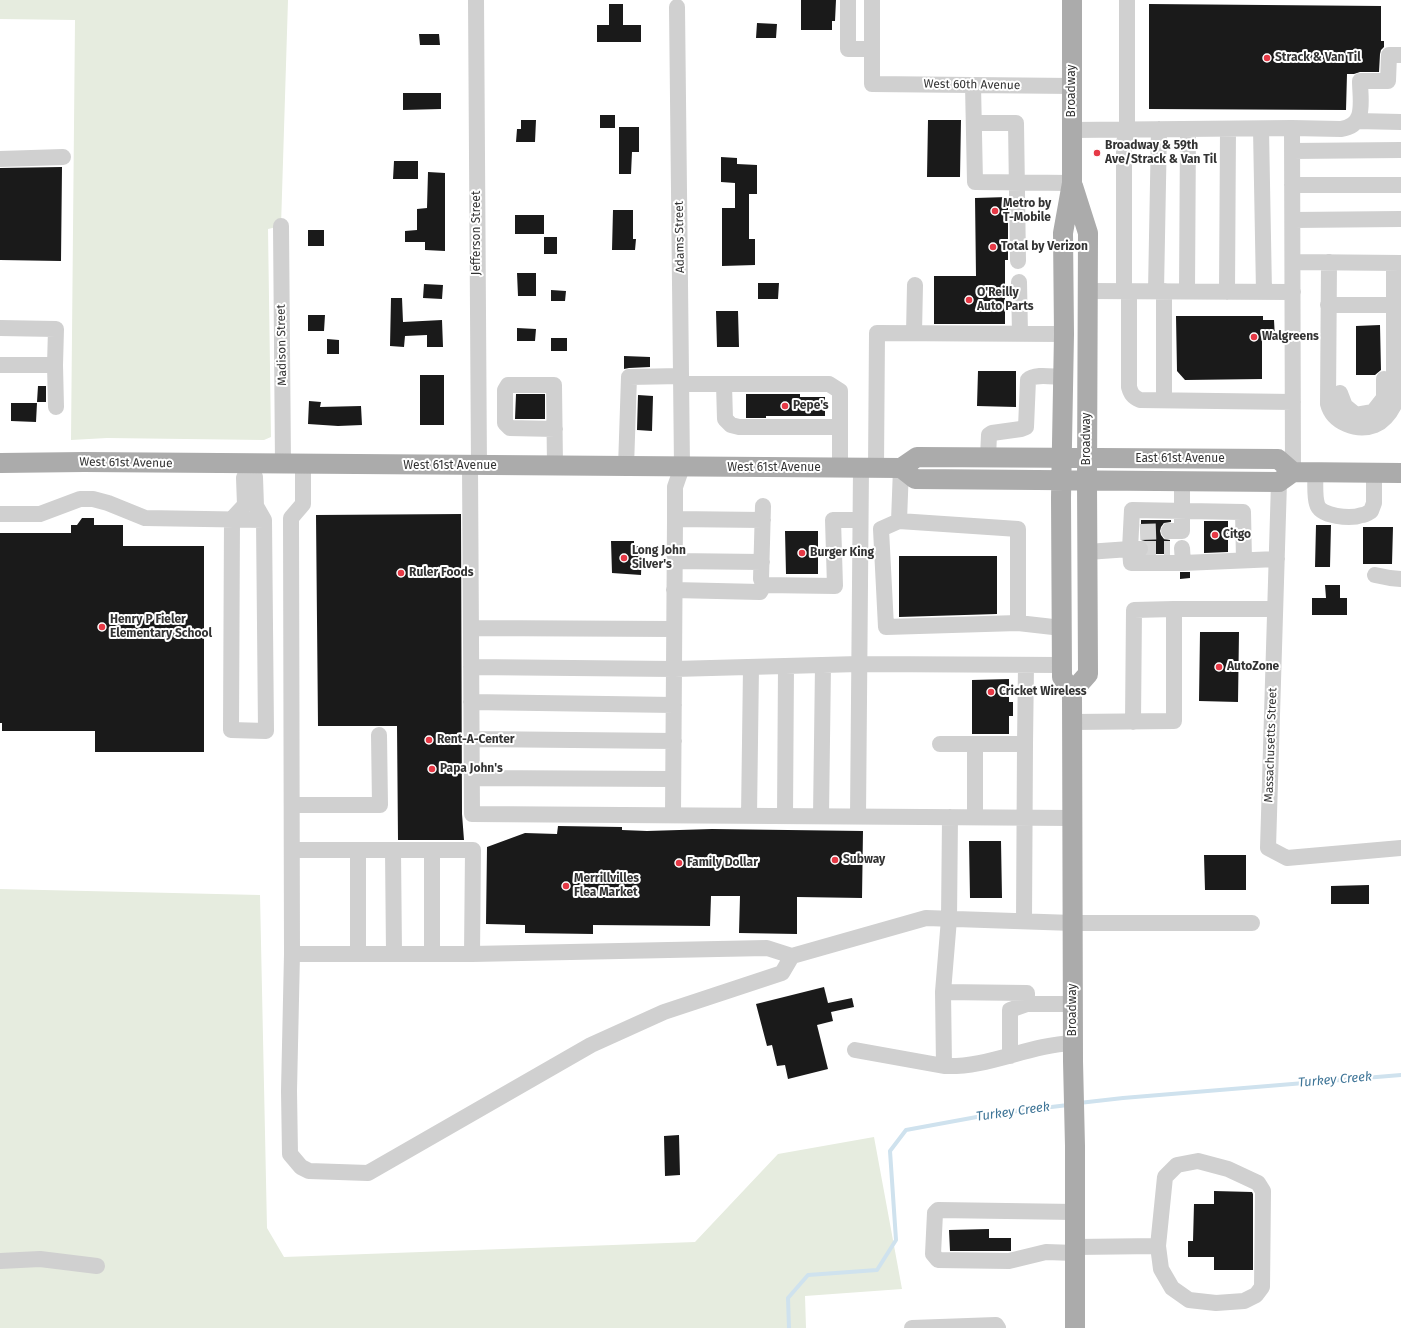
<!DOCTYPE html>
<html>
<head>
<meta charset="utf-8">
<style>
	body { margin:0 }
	canvas { display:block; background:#fff }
</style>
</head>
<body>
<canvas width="1401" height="1328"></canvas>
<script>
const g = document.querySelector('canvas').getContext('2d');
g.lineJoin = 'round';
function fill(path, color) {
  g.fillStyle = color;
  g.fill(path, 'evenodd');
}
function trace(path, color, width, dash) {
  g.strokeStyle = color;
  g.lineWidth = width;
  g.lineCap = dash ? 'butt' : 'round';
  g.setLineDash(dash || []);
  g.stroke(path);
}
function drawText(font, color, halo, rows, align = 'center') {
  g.font = font + ' "Fira Sans",sans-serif';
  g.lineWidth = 4;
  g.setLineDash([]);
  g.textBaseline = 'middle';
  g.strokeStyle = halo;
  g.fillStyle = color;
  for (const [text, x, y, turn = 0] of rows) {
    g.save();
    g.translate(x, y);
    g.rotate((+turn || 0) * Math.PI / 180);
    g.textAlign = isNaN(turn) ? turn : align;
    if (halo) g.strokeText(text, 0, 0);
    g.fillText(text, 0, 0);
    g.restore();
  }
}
fill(new Path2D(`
	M0,0H288L281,226L268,229L271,437L264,440L107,438L71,440L75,20L0,19Z
	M0,889L260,895L267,1228L284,1257L695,1242L778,1154L874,1137L902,1289L805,1296L806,1328H0Z`), '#e6ecdf');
trace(new Path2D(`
	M1079,1103L1123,1098L1401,1075
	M789,1328L788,1298L808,1275L877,1270L896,1240L890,1151L906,1130L993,1114L1068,1105`), '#cfe2ee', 4);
fill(new Path2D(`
	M801,0H836L835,21H832V30H801Z
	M609,4H623V25H641V42H597V25H609Z
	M1149,4L1381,6V41H1384V47L1381,50L1380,54L1379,72H1360L1354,74H1347L1346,110L1149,109Z
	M757,23L777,24L776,38H756Z
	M419,34H439L440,45H420Z
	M403,93H441V109L403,110Z
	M600,115H615V128H600Z
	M521,120H536L535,142H516L517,129H521Z
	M928,120H961L960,177H927Z
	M619,127H639V152H632L631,174H619Z
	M721,157L737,158V164L757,165V194H749V239H755V265L722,266V208H735V183L721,182Z
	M394,161H418V179H393Z
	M62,167L61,261L0,260V168Z
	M428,172L445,173V251L425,250V242H405V231L417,230V209L427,208Z
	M1008,197V260H1005V324H934V276H976L975,198Z
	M613,210H633V239H636L635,250H612Z
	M515,215H544V234H515Z
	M308,230H324V246H308Z
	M544,237H557V254H544Z
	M517,273H536V296H518Z
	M758,283H779L778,299H758Z
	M424,284L443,285L442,299L423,298Z
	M551,290L566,291L565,301H551Z
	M391,298H402L403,322L442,320L443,347H427V335L405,336L404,347L390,346Z
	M716,311H738L739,347H717Z
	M308,315H325L324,331H308Z
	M1176,316H1263V320H1274L1275,339H1262V379L1185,380L1177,371Z
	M1380,325L1381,370L1375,375H1356V326Z
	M517,328L536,329L535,341H517Z
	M551,338H567V351H551Z
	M327,339L339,340V354H327Z
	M624,356L650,357V367L629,368L624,369Z
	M978,371H1016V407L977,406Z
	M420,375H444V425H420Z
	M38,386H46V402H37Z
	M516,394H545V419H515Z
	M746,394H800V397H825V416H766V418H746Z
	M638,395L653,396L652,431L637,430Z
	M309,401L321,402L320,407L361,406L362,425L338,426L308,424Z
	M11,403H37L36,422L11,421Z
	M461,514L462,814L464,840H398L397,726H318L316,515Z
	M82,518H94V525H123V546H204V752H95V731H2V723H0V533H71V525H77Z
	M1141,520H1171V522L1164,523L1161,527L1160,531L1161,535L1164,539L1170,540V554H1148L1149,549L1148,545L1145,541L1141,540Z
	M1204,521H1228V552L1204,553Z
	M1316,525H1331L1330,567H1315Z
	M1363,527H1393L1392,564H1363Z
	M785,531H818V574H786Z
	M611,541H634V546H642L641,575L612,573Z
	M899,556H997V614L899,617Z
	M1180,572H1190V578L1180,579Z
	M1325,585H1340V598H1347V615H1312V598H1326Z
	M1200,632H1239L1238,702L1199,701Z
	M1009,679V702H1013V716H1009V734H972V680Z
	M558,826L622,827V830L647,831L712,829L863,831L862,898L797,897V934L739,933L740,896H711L710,926L593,925V934L525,933V925L486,924L487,847L525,833L557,834Z
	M969,841H1001L1002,898H970Z
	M1204,855H1246V890H1205Z
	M1369,885V904H1331V886Z
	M824,987L828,1003L852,998L854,1007L831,1012L833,1021L817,1025L828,1069L788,1079L785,1065L777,1066L772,1045L767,1046L756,1004Z
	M679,1135L680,1175L665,1176L664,1136Z
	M1214,1191L1252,1192L1253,1194V1270H1214V1257H1188V1241H1193L1194,1204H1214Z
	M989,1229V1238H1011V1251H950L949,1230Z`), '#1a1a1a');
trace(new Path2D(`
	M1140,532L1169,531
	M1140,549H1170`), '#d6d6d6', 16, [16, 8]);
trace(new Path2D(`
	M476,0L479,466
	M848,0V49H872
	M872,0V84L1072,86
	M973,85L975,182L1072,183
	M1357,121L1401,122
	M974,123H1016L1018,261
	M1261,129L1264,292
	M1072,130L1292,128
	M1292,151L1401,150
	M0,159L63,157
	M1292,185H1401
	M1293,220L1401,219
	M281,226L283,464
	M1293,262L1401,263
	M1329,262L1328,404C1333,423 1357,432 1375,425C1384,421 1390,413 1394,405V263
	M1019,282L1020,334
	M1088,291L1293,292
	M1124,291V143L1127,129V0
	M1129,291V387C1131,394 1133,397 1140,400L1293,402
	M1156,291L1159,129
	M1187,291L1188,129
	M1227,292L1228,129
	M1328,305H1394
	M0,328L56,329L55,365H0
	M914,333L915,285
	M55,365L56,407
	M681,384H829L840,391V468
	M724,384L725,419L731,425L739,427H840
	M1340,393L1345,406L1356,415L1373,412L1384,398V379
	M1164,400V291
	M555,429L510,428L505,423V390L508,385H554L555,466
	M988,457L989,435L992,433L1021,429L1026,427L1028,380C1035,373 1053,377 1063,377
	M250,464L255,477L256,506L264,520L266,731L231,730L232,519L245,505L244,478Z
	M303,465V504L291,518L292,954L289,1091L290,1154L301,1167L309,1171L368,1173L591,1045L664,1012L782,973L792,956L926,918L1073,923H1252
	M470,466L472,814L1073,818
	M626,467L629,377L681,376
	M876,468L877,333L1064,334
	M901,468L899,521L1018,529V623L1062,628
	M1293,472L1292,128L1341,129C1367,126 1360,100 1360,81H1388L1389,55H1401
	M1315,472C1316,481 1314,495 1317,504C1320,517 1351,519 1362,515C1365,515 1368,513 1371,511L1374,503V473
	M1279,482L1268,848L1287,858L1401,848
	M763,506L761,579L764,585L835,586L833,520H860
	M0,514H40L80,499H93L108,503L145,518L264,520
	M675,519L763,520
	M899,521L881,529L886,627L1018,623
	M1169,531H1182V482
	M1140,549H1130L1131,563H1183L1182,548
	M1087,552L1130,549L1132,510L1243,512L1244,560
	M674,561L762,562
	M1183,563L1277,559
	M1375,575L1390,578L1401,579
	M674,590L760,592L764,585
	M471,628L674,629
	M471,667L674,669L859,664L1062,665
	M471,702L674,705
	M1073,722L1174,721V609H1275
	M1133,722L1134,610L1174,609
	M472,739L674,741
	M940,744H1025L1026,665
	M472,778L673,779
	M292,805H380L379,735
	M673,815L675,519V487L682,467L677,7
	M749,816L751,667
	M785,816L786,666
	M821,816L823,665
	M858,816L861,468
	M950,817L949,919L943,992L1027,993V1004H1073
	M975,817V744
	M292,850H473L472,954L767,948L792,956
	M358,850V954
	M393,850L394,954
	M1024,921L1025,744
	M292,954H472
	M432,954V850
	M943,992L944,1066C988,1068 1028,1045 1073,1043
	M855,1050L944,1066
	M1010,1056V1010L1027,1004
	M1075,1212L938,1210L935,1213L933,1254L938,1260L1009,1261L1046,1252L1075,1253
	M1075,1247L1158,1246L1165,1177L1177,1165L1198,1161L1228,1169L1258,1183L1263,1191L1262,1287L1256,1295L1244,1301L1216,1303L1189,1300L1172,1288L1161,1269L1158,1246
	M0,1261L40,1259L97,1266
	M912,1328L996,1325L998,1328`), '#d0d0d0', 16);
trace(new Path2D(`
	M1072,0V183L1063,233L1064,334L1061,498L1062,677L1072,692L1073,1061L1075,1146V1328
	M0,463L84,462L901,468L917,457L1278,459L1293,472
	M901,468L915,479L1279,482L1293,472L1401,473
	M1072,692L1088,674L1087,481L1088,233L1073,186`), '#ababab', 20);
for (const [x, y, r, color] of [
	[1267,58,4,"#e63946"],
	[1097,153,4,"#e63946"],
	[995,211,4,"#e63946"],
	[993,247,4,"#e63946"],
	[969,300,4,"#e63946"],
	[1254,337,4,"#e63946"],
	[785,406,4,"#e63946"],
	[1215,535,4,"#e63946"],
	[802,553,4,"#e63946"],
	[624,558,4,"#e63946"],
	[401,573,4,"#e63946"],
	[102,627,4,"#e63946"],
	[1219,667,4,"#e63946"],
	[991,692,4,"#e63946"],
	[429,740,4,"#e63946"],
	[432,769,4,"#e63946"],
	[835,860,4,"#e63946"],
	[679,863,4,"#e63946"],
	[566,886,4,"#e63946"]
]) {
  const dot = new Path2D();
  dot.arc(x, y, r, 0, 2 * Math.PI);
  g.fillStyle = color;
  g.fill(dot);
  trace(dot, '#fff', 1.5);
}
drawText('bold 12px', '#333', '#fff', [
	["Strack & Van Til",1275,58],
	["Broadway & 59th",1105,146],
	["Ave/Strack & Van Til",1105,160],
	["Metro by",1003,204],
	["T-Mobile",1003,218],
	["Total by Verizon",1001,247],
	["O'Reilly",977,293],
	["Auto Parts",977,307],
	["Walgreens",1262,337],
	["Pepe's",793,406],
	["Citgo",1223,535],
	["Long John",632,551],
	["Silver's",632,565],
	["Burger King",810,553],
	["Ruler Foods",409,573],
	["Henry P Fieler",110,620],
	["Elementary School",110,634],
	["AutoZone",1227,667],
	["Cricket Wireless",999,692],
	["Rent-A-Center",437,740],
	["Papa John's",440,769],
	["Subway",843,860],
	["Family Dollar",687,863],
	["Merrillvilles",574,879],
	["Flea Market",574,893]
], 'left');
drawText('12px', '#333', '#fff', [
	["West 60th Avenue",972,85,1],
	["Broadway",1072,91,-90],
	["Jefferson Street",477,233,-90],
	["Adams Street",680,237,-91],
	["Madison Street",282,345,-91],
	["Broadway",1087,439,-90],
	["East 61st Avenue",1180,459],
	["West 61st Avenue",126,463,1],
	["West 61st Avenue",450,466],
	["West 61st Avenue",774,468],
	["Massachusetts Street",1271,745,-88],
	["Broadway",1073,1010,-90]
]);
drawText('italic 13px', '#3f7597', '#fff', [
	["Turkey Creek",1335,1080,-5],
	["Turkey Creek",1013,1112,-8]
]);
</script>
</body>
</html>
